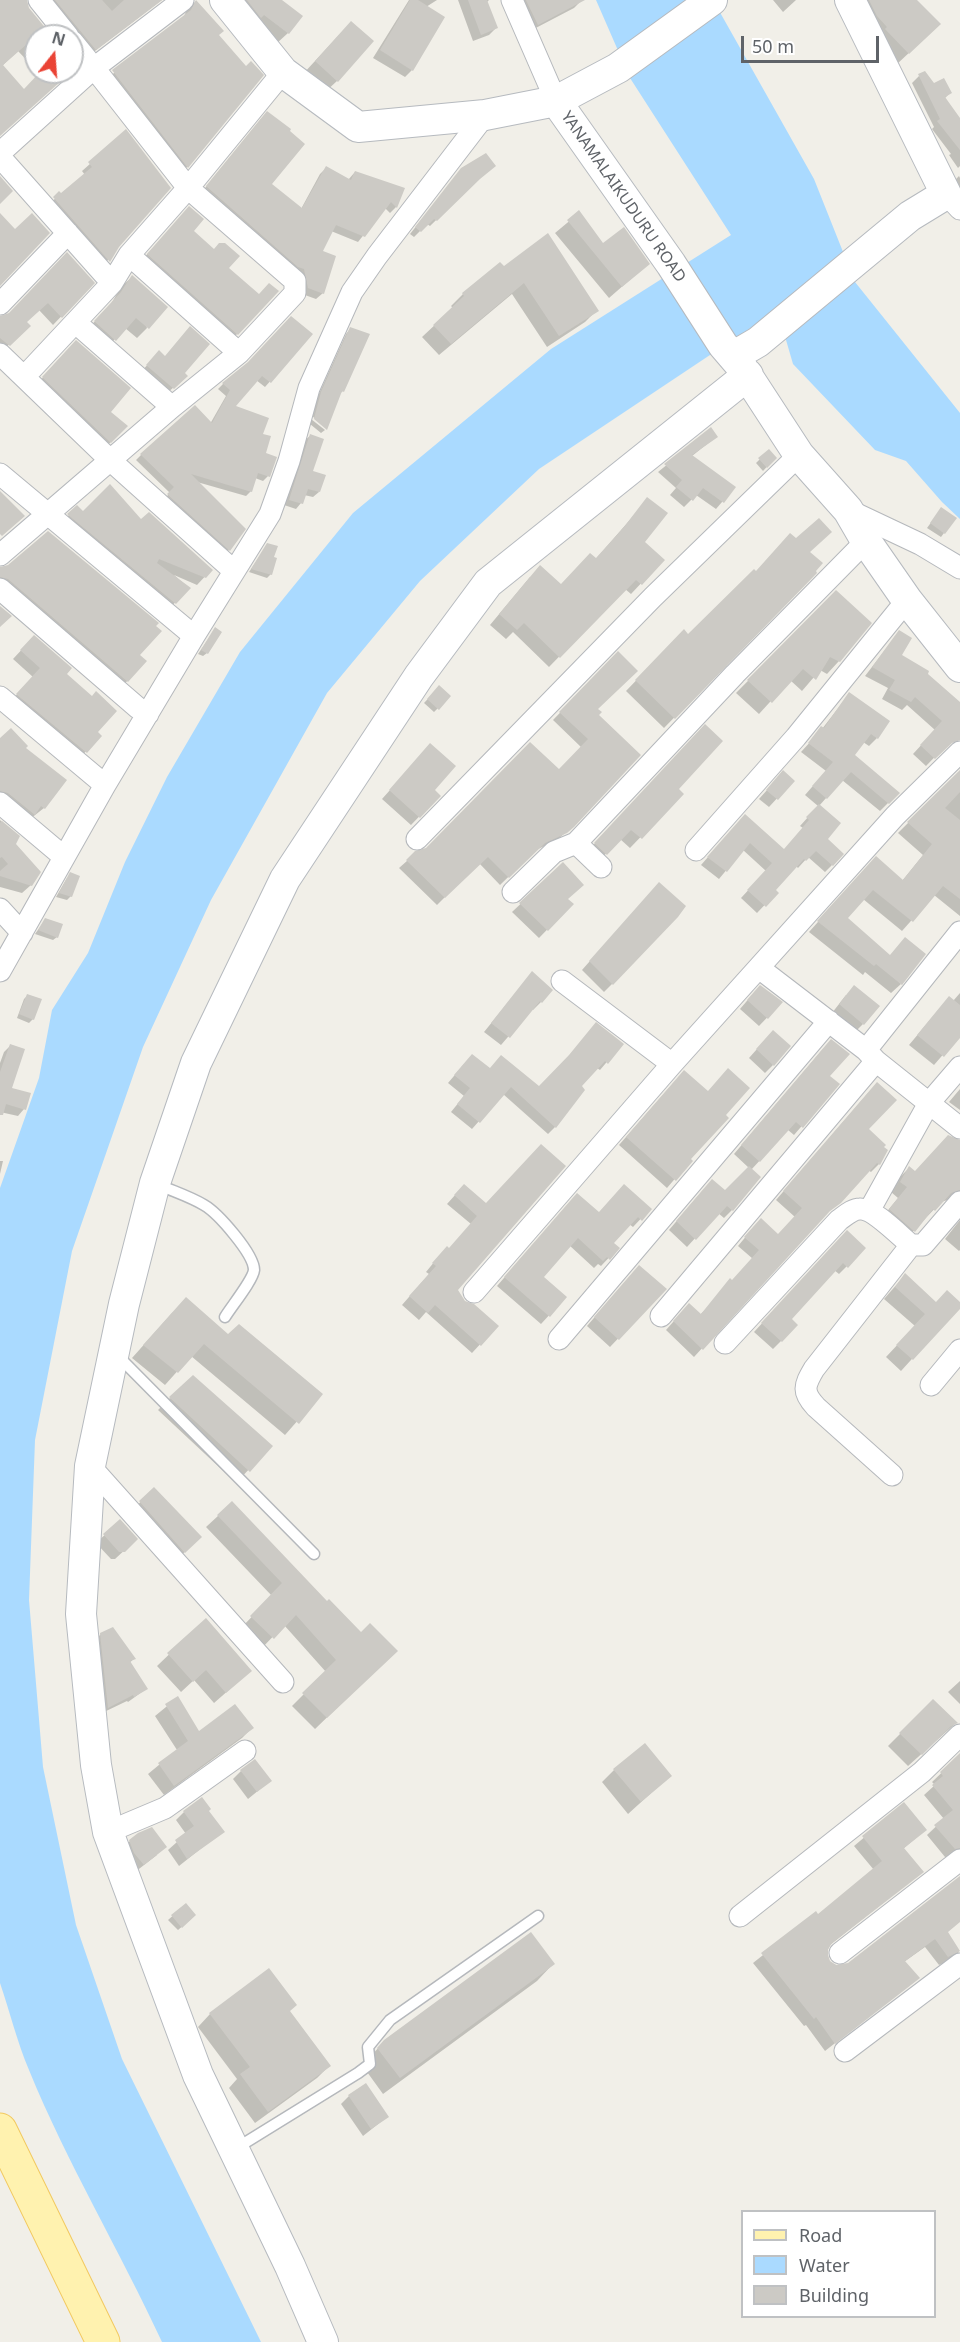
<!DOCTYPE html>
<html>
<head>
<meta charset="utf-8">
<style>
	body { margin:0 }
	#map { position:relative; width:960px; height:2342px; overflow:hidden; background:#f1efe8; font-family:"Noto Sans",sans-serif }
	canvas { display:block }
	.legend { position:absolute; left:741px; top:2210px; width:195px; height:108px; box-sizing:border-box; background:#fff; border:2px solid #bfc1c3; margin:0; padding:8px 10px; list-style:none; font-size:18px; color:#5f6368 }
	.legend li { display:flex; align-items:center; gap:12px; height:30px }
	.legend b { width:30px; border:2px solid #bfc1c3 }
	.north { position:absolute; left:24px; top:24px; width:60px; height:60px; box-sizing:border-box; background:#fff; border:2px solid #bfc1c3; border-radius:50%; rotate:17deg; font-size:16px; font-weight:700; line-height:24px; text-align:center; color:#5f6368 }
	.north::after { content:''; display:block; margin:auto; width:21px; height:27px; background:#ea4335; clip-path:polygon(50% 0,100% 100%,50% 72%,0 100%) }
	.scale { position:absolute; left:741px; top:36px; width:138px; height:27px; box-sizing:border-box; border:3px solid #5f6368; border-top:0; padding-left:8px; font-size:18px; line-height:21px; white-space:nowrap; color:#5f6368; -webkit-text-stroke:4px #fff; paint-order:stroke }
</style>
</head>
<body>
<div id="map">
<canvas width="960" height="2342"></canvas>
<ul class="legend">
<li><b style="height:8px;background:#fff2af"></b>Road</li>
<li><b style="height:16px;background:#aadaff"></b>Water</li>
<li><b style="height:16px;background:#cccac5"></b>Building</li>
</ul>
<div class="north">N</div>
<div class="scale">50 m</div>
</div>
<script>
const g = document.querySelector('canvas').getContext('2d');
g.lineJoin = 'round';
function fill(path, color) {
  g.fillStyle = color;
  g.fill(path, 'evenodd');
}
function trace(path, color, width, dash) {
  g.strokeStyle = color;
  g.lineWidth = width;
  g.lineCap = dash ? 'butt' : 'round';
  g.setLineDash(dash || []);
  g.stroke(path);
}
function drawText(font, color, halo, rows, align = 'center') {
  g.font = font + ' "Noto Sans",sans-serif';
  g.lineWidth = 4.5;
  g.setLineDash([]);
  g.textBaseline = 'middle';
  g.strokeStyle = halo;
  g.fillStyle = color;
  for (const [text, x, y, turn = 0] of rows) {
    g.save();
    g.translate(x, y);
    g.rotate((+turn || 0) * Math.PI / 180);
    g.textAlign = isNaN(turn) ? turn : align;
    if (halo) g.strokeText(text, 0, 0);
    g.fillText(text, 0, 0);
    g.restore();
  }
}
fill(new Path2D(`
	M596,0H713L814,179L855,282L960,413V519L942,502L906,461L875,450L793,364L784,333L773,313L539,469L420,581L327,693L211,900L143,1047L72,1251L35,1440L29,1600L43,1767L76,1925L122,2059L261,2342H162C120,2251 67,2163 29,2070C17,2042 10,2012 0,1983V1188L39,1078L52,1010L88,953L125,862L167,777L240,652L353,513L551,349L731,235L630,78Z`), '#aadaff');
fill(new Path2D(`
	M3,0H26L28,9L50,36H36V70L18,51L2,66L24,91L40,74L38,72H69L0,135V3Z
	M45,0H162L87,57Z
	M224,0H279L288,33L276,44Z
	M409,0H437L426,7L412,70L405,77L373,58Z
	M458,0H489L486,3L496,28L489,35L473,41Z
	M517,0H582L574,8L530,31Z
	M773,0H796L783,12Z
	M854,0H915L927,36L896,65Z
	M196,1L217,35L187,167L178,176L104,81L183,18L187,10Z
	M339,35L337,81L324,93L303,74Z
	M919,76L950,93L944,99L960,120V166L958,168L949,155L951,154L932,129L934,127L912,83Z
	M261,119L270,184L301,209L320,174L326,168L348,180L355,172L403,189L396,207L390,213L385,208L358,242L331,231L321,252L323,293L316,299L302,294L201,193Z
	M126,132L118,246L102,268L46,206L85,175L82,171Z
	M462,169L472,185L430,226L427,224L414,237L410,234Z
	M959,176L960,178V195L952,183Z
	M579,213L603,245L648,264L609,298L555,233Z
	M182,216L191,231L227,269L237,334L230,342L140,262Z
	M500,264L504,268L597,310L585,322L547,347L512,294L439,355L422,337L453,308L451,306L463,294Z
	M132,277L147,328L137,338L125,328L104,351L84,333L111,304L121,287Z
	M93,283L53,325L39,310L25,322L29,326L0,353V317Z
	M350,329L343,391L338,395L326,427L312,416L317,398L346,334Z
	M311,335L265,387L256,380L234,407L264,454L268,476L263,481L255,478L251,491L246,496L197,482L229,550L224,555L163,500L170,493L136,460L141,455L210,424L226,396L218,389L223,384L248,364Z
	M76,342L109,412L112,441L103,449L36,385Z
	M164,357L186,376L164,396L139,374L151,361Z
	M311,419L325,430L321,433L310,424Z
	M711,429L716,437L692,456L734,488L716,509L696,495L684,507L670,495L676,488L658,472Z
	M310,436L311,472L319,492L313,497L304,495L301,503L296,509L284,505L304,441Z
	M768,451L775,458L763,471L756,463Z
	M648,499L643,543L663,560L631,594L625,589L549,667L513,632L506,639L490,625L530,577L561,586L595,560Z
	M938,513L944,533L941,537L927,528Z
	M69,515L141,521L211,570L197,585L174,575L189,588L167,611L61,522Z
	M268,544L271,574L267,578L249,572Z
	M809,552L815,573L664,728L626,691L674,641L688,636L756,572Z
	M0,569L138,656L145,661L120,689L0,586Z
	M836,592L839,661L827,674L820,670L802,691L790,680L759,714L736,693Z
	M215,629L207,653L203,656L198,654Z
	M899,632L900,656L926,674L960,704V731L926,766L913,754L935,730L907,705L902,710L882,699L888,688L865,676Z
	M26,645L65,674L96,732L100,736L78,760L9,703L33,677L13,659Z
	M618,653L596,709L573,826L557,840L536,850L500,885L479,863L437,905L399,868L416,853L427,849L559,771L582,748L553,720Z
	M439,687L449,697L434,712L424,703Z
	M849,694L877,738L869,746L863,742L853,756L898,793L880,811L842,780L819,806L832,865L825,872L808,857L798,868L796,866L774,890L776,893L757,913L741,898L766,871L743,850L719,879L701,865L738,823L784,850L803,828L800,826L818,806L805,795L826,771L801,752L822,729Z
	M695,736L677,789L682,794L630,848L620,839L596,864L585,854Z
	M0,741L24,748L65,781L44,808L25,823L0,803Z
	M423,753L433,790L439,796L411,825L382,799Z
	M960,771V916L934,895L902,931L863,899L846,918L901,984L891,993L865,972L863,975L809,932L867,867L902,881L923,855L898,833Z
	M776,780L793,781L769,807L759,799Z
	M0,820L18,837L15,844L31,885L22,893L0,887Z
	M563,864L567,900L572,904L539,938L512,912Z
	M67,878L71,896L67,900L56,897Z
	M651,892L612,984L604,992L582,970Z
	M45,920L57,937L53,940L35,934Z
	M532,973L541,1002L533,1010L532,1009L501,1045L484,1032Z
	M960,993V1035L934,1065L909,1045L940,1008L953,1001Z
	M28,995L33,1019L29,1023L17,1018L24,999Z
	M752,995L781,1003L759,1026L740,1009Z
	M846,995L863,1024L855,1032L832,1013Z
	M765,1040L773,1065L765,1073L749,1058Z
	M622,1044L600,1070L597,1068L580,1087L555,1127L548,1134L503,1094L472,1129L451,1112L464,1096L448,1083L465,1063L539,1088Z
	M10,1046V1089L24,1109L18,1116L0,1112V1063L4,1052Z
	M823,1049L828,1076L838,1084L794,1135L788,1130L751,1170L759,1177L732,1210L724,1218L718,1213L687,1247L669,1230L704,1189L725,1192L749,1168L734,1154Z
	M677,1079L690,1161L667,1188L619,1145Z
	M960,1089V1110L949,1102Z
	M869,1092L867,1130L886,1150L879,1164L871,1172L868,1170L840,1202L822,1217L694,1357L666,1330L681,1313L700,1315L753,1259L738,1246L753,1228L778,1235L795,1217L776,1200Z
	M960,1142V1205L951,1199L941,1202L904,1241L880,1220L898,1198L891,1192L899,1178L909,1168L914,1173Z
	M0,1161H3L0,1174Z
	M456,1194L485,1205L456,1290L464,1302L497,1326L472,1353L426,1312L419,1320L402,1305L429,1274L426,1272L439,1256L449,1250L471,1224L447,1204Z
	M569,1203L598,1213L650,1209L633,1227L629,1224L612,1243L618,1248L601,1266L598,1264L594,1268L569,1245L541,1277L565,1298L541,1324L497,1286Z
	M960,1220V1250L959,1251L945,1239Z
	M839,1240L847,1266L839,1274L834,1270L789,1319L781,1341L773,1349L754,1332Z
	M631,1275L665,1289L610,1347L587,1326Z
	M905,1275L936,1303L960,1304V1306L901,1371L886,1357L915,1326L884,1299Z
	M173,1312L228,1337L321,1394L285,1435L191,1356L165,1385L132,1358Z
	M170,1398L271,1446L236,1483L158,1410Z
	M154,1489L187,1550L172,1564L127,1515Z
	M232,1503L327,1603L361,1634L396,1651L315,1729L292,1706L326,1672L284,1625L261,1649L240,1629L272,1596L206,1527Z
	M120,1521L128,1547L115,1559H111L96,1543Z
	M205,1620L238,1682L214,1703L194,1680L181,1692L157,1666Z
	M101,1634L134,1659L129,1663L146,1689L128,1702L127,1701L102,1713L95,1640Z
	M960,1681V1704L948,1692Z
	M177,1698L199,1733L252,1728L242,1738L164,1795L148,1774L177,1750L155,1716Z
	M933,1701L956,1723L908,1766L888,1746Z
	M960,1755V1860L955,1856L945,1857L927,1835L944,1819L924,1795L935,1785L932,1782Z
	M614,1770L670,1776L628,1814L602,1782Z
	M241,1771L270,1781L248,1799L233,1779Z
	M904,1804L916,1838L903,1849L922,1872L830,1945L826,1954L829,1962L841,1967L849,1964L960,1878V1920L946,1933L959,1952L951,1960L939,1965L925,1947L904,1962L918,1978L825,2051L806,2025L804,2026L753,1963L816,1913L818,1916L874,1870L854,1846Z
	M207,1811L223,1831L179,1866L168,1850L186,1834L176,1820L184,1812Z
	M130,1841L157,1855L135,1872L122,1849Z
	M185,1905L191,1919L178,1930L168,1920Z
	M553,1964L537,1981L383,2094L362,2065L385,2041Z
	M269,1970L289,2012L329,2066L317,2078L255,2123L229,2088L237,2079L198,2027L210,2014Z
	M349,2096L387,2117L363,2136L341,2104Z`), '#0003');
fill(new Path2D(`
	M0,0H27L29,8L52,36H36V54L27,44L3,65L24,89L40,72H71L0,136Z
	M55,0H102L112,11L124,0H162L96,50Z
	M196,0L224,31L219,35L246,66L251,61L264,75L188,168L112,70L191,10Z
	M247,0H282L303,16L289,34L264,15L261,18Z
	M410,0H418L445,17L413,71L380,50Z
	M468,0H487L498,28L481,35Z
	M526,0H585L538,25Z
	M869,0H917L941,24L909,54L885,29L887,27L877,16Z
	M351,21L374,41L338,82L315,61Z
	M925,71L934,83L944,78L952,93L945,97L960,118V150L937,121L940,119L918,74Z
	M267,111L291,129L290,131L305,144L272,184L302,208L326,166L351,180L355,171L405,188L397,208L391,202L365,237L336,225L323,251L336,256L324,294L308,288L304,269L298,267L206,186Z
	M126,129L171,188L119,247L110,262L53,197L59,191L61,193L92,167L88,162Z
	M486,153L496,166L480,179L437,221L434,219L421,232L415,227L461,168Z
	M0,176L13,191L0,204Z
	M189,206L204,219L194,231L214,249L219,243H225L240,256L229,268L259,294L269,283L279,291L238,335L147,254Z
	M579,210L603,243L624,227L650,264L622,287L567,220Z
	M0,213L15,229L32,213L50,233L0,286Z
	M548,233L599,311L559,336L524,283L451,344L433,325L464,296L462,293L500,262L504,266Z
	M67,252L95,283L62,318L48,303L27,322L31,326L10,346L0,338V316L9,313Z
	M132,275L168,307L149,329L136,318L116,341L94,321L121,292Z
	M291,316L313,334L271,383L262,376L236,406L269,418L263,434L271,436L266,453L277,457L270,477L258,473L252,492L191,474L246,529L230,551L167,494L174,487L140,454L195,405L212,423L230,390L222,383L248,362Z
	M190,326L210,344L185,373L188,376L174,389L146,365L159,350L165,356Z
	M350,327L370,334L344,392L342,391L327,430L314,419L321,392Z
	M76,340L131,388L111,412L128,426L111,443L42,377Z
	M711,427L718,437L692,455L736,487L724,503L703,488L693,501L676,487L682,480L664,464Z
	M310,434L324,439L313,471L326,475L320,492L308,489L303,504L289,500Z
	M769,449L777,458L767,468L758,458Z
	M110,484L141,519L149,512L213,570L206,578L159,559L157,563L191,588L176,604L67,514L77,505L83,511Z
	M0,491L25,516L2,536L0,534Z
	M647,497L668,513L645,542L665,560L642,585L636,580L560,658L524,623L517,630L499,614L540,565L561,584L590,553L596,558L624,527Z
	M941,507L957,518L945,534L930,523Z
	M819,518L832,532L810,552L823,563L816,571L817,573L675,719L635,680L684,629L688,634L754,569L756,571L790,533L796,538Z
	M48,531L159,623L156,626L162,631L140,655L147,661L128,682L8,579L0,577V567L8,565Z
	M267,543L278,546L274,557L277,558L272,575L251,569Z
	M836,590L872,623L840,662L830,657L816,680L803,669L772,703L747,680Z
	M0,606L12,616L0,627Z
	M215,627L222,632L208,654L201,650Z
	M899,630L912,638L902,655L929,671L928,674L960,702V740L952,743L935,759L920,745L942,721L915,697L911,702L889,690L895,680L872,667Z
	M34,635L72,668L67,674L92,696L96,691L117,711L98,732L102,736L87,753L16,694L40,668L20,650Z
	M618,651L638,671L598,709L602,712L599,715L641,755L574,827L567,833L545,843L509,878L488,857L445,898L406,860L415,851L426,848L530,742L559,769L588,739L559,712Z
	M439,685L451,696L439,710L427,699Z
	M849,692L890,721L878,739L871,734L855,755L900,793L889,804L851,772L827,799L812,786L833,762L808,743L821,726L824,728Z
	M705,724L723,741L679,789L684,794L642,839L631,830L607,855L594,843Z
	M11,728L28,746L26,748L67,780L45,809L41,806L35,815L8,793L0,791V738Z
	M430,743L456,766L435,790L441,796L420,818L389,790Z
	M783,770L795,781L778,800L766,790Z
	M960,770V792L945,808L960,820V899L943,886L913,922L873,890L848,918L890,955L905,937L926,954L902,985L876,964L874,966L817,921L876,856L903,880L932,844L907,822Z
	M819,804L841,823L828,839L844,854L833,866L816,851L806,861L804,859L776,890L779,893L766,907L747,890L772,863L750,843L727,872L707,857L745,814L784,849L809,820L806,817Z
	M2,821L20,836L16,844L41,872L32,886L0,876V871L8,864L2,857L0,858V823Z
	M563,862L584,885L568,899L574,904L548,931L519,903Z
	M70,872L80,876L72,897L59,893Z
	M659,882L686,906L678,917L613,985L589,961Z
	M45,918L63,924L58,938L38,930Z
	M532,971L553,990L542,1003L540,1001L510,1038L491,1023Z
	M760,985L783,1002L768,1019L747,1000Z
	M854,985L880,1006L864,1025L839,1004Z
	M27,994L42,999L34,1020L19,1014Z
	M949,996L960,1005V1038L944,1057L917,1035Z
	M596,1022L624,1044L608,1064L605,1061L582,1086L585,1090L556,1128L511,1087L480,1123L457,1104L470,1088L454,1075L472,1054L490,1068L501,1055L539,1086L569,1055Z
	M773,1030L791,1046L774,1066L756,1049Z
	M831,1039L850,1054L830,1076L840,1084L803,1128L796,1122L760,1162L741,1145Z
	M10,1044L25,1049L12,1088L31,1093L26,1110L6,1104L3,1115H0V1072Z
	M728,1068L750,1088L726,1115L729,1118L691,1159L693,1161L676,1181L626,1137L684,1070L708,1091Z
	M877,1082L897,1100L869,1129L886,1145L884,1147L888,1150L880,1165L877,1163L841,1203L830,1211L703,1350L673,1321L689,1303L701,1314L730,1278L732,1280L759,1250L744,1237L761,1218L778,1234L802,1208L783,1191Z
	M948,1135L960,1140V1190L951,1193L935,1211L933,1209L915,1232L889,1209L907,1187L900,1182L909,1166L915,1171Z
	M541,1144L566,1166L458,1290L465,1301L474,1304L499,1326L481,1346L435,1305L428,1313L409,1296L436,1266L432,1263L447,1246L449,1248L477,1216L454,1195L464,1184L486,1203Z
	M749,1166L761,1177L733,1211L727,1206L696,1240L676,1221L712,1179L725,1190Z
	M624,1184L652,1209L642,1221L638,1217L614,1243L620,1248L610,1260L607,1257L603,1261L578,1238L544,1277L567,1297L550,1317L504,1277L577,1193L599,1212Z
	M847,1230L866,1248L848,1268L843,1263L792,1319L798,1325L782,1342L761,1323Z
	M639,1265L667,1289L619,1340L594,1317Z
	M905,1273L936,1302L947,1290L960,1302V1309L913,1360L896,1345L925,1314L895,1287Z
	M186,1297L228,1334L239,1324L323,1394L299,1424L204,1344L178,1373L143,1345Z
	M193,1375L273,1446L250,1472L169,1397Z
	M154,1487L202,1537L185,1553L139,1501Z
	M232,1501L327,1601L329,1599L361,1632L370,1623L398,1651L327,1718L302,1693L336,1660L296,1615L274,1639L250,1616L282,1583L217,1515Z
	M120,1519L138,1539L125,1552H119L103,1534Z
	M206,1618L252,1671L226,1693L206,1670L193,1682L167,1653Z
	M113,1627L136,1659L130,1661L148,1689L134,1697L133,1695L108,1708L100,1633Z
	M178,1696L199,1731L235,1704L254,1728L174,1786L158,1763L188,1741L165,1704Z
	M933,1699L958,1723L951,1726L922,1755L899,1733Z
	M645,1743L672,1776L641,1802L613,1769Z
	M960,1753V1848L955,1849L934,1825L953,1810L932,1785L943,1776L940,1772Z
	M255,1759L272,1781L257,1792L240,1770Z
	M202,1797L211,1809L209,1811L225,1832L187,1859L175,1840L194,1826L183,1811Z
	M904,1802L927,1830L904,1848L924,1872L832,1943L828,1949V1955L830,1961L836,1965L848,1963L960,1876V1922L948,1932L960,1951L948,1957L935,1939L905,1961L920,1978L835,2044L816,2017L814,2019L761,1953L816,1911L818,1914L882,1861L862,1836Z
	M152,1827L167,1847L144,1865L134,1853L129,1840L138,1833Z
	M186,1903L196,1915L182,1928L171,1915Z
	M531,1932L555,1964L400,2078L377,2048L384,2040Z
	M269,1968L297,2005L290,2011L331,2066L268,2112L240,2074L250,2067L209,2013Z
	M366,2083L389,2117L371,2129L348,2095Z`), '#cccac5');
const lane = new Path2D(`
	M157,1184C172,1191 189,1196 204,1205C218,1213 254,1254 254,1270C253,1280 231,1307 225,1317
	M118,1356L314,1554
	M235,2149L358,2073L370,2064L368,2047L390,2020L538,1916`);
const street = new Path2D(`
	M39,0L68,36
	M512,0L556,101
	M72,41L94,68L183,0
	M0,153L94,68L188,188L129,255L112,283L24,377
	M0,157L112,283
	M946,194L960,209
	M129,255L239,353
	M0,304L68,233
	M76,323L172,407
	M0,354L110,460L234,571
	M0,474L194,636
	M848,510L920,544L960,568
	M0,555L172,407L239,353L295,293V281L188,188L283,72
	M0,589L138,708L148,714
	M0,697L105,785
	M0,803L64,857
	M417,839L653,597L799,455
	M576,843L601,867
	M696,850L796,737L907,600
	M513,892L554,852L576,843L735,674L866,541
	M0,909L22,933
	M759,968L866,1050L876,1061L960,1128
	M0,971L105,785L194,636L270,514L289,461L309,388L352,292L377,256L485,115
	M562,981L672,1064
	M866,1050L960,932
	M869,1211L929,1103L960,1067
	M474,1292L672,1064L895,816L960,752
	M661,1316L876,1061
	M559,1339L829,1021
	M725,1343L839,1220C845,1216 852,1209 860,1209C873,1208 900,1236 911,1245H923L960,1202
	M931,1385L960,1350
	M90,1466L283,1682
	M892,1475L816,1407C802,1392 804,1386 814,1369L911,1245
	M108,1832L165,1808L245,1751
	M740,1916L922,1772L960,1735
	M840,1953L960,1860
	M845,2051L960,1964`);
const secondary = new Path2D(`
	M225,0L283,72L358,127L485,115L556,101L671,264L723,345L741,366L799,455L848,510L866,541L907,600L960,667
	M556,101L618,68L712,0
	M734,356L758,342L910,216L946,194L850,0
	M323,2342L290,2266L198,2075L108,1832L96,1765L81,1614L90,1466L124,1304L155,1183L196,1063L285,879L419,676L488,583L748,375`);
const primary = new Path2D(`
	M0,2130L103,2342`);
trace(lane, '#b5b8bc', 13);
trace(street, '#b5b8bc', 23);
trace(secondary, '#b6babf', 32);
trace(primary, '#f2c960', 35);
trace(lane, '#fff', 10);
trace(street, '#fff', 21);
trace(secondary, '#fff', 30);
trace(primary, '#fff2af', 33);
drawText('16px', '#5f6368', '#fff', [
	["YANAMALAIKUDURU ROAD",623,197,55]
]);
</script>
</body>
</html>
